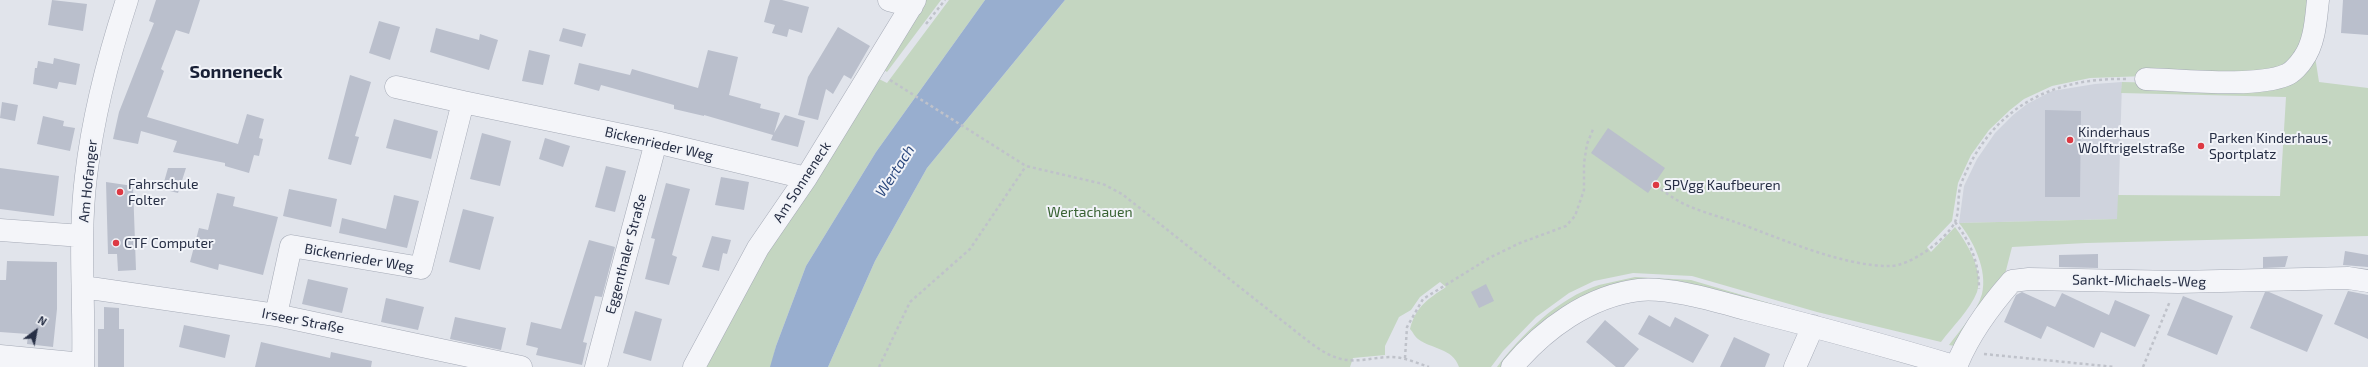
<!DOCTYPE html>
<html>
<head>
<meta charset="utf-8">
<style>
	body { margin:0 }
	#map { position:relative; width:2368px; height:367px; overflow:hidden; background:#e1e4eb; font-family:"Exo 2",sans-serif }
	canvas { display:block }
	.north { position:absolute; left:16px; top:311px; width:40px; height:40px; -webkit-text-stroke:3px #f1f3f8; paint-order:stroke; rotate:32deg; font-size:11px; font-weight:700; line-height:16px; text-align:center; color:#272f45 }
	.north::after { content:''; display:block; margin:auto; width:14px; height:18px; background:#272f45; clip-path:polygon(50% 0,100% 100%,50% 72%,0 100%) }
</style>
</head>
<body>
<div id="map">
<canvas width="2368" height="367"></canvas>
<div class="north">N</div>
</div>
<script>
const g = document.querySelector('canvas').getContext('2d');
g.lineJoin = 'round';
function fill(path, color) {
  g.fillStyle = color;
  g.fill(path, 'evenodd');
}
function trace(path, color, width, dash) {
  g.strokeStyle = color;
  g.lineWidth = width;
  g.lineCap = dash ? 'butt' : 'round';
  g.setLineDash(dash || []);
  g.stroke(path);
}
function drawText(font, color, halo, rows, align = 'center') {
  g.font = font + ' "Exo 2",sans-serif';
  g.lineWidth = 4;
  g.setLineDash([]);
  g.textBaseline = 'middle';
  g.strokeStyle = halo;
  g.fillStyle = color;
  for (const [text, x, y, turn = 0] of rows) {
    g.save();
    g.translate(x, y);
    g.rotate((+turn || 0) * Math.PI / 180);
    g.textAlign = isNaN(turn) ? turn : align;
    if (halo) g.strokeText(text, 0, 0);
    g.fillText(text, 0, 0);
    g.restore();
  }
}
fill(new Path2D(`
	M2122,82L2118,219L1959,223L1964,186L1977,159L1995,133L2013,115L2027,104L2052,91L2095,84Z`), '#cfd3dd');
fill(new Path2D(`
	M919,0H941L887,72L879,67Z
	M949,0H985L876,152L806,266L776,346L771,367H703L765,251L877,78L887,83Z
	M1065,0H2314L2310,32L2286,71L2090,78L2052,86L2024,99L2010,110L1989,130L1971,155L1958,183L1952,221L1927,247L1931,252L1955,227C1967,243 1984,271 1977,292C1970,310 1952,327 1941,342L1817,312L1692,276L1633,273L1594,281L1569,293L1536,317L1503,351L1491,367H1459C1453,348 1431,349 1418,339C1415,337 1413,332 1410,329C1416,306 1428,299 1446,287L1440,282L1420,297L1411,310L1399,317L1385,346V355L1353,358L1350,367H828L875,261L927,168Z
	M2314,50L2319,82L2368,88V236L2086,243L2012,247L2003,282L1960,347L1949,345C1960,330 1977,312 1982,294C1988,270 1973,240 1959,223L2117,219L2118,195L2280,196L2286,97L2121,93L2122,82L2250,85Z
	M1635,277L1691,280L1813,316L1636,282L1510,357L1501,367H1497C1522,334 1558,298 1599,285C1611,282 1623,280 1635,277Z`), '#c4d6c1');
fill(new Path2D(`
	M985,0H1065L927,168L875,261L828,367H770L776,346L806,266L876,152Z`), '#98aecf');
fill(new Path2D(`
	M52,0L87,4L83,31L48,25Z
	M156,0H200L189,34L176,30L161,69L164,71L147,117L238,144L247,114L264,119L259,138L263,139L259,156L254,155L249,173L225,166V163L173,152L177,141L141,131L138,144L113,139L119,112L154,23L149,21Z
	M770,0H782L809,7L802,33L789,29L787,37L772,33L775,25L764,22Z
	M2343,0H2368V35L2341,33Z
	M379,21L400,27L390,60L369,53Z
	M838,27L870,46L851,79L844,75L833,94L826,89L818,120L798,115L808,77Z
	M436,28L479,40L480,34L498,40L489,70L430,52Z
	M563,28L586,34L582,47L559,41Z
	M529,50L550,55L543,85L522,81Z
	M708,50L738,57L729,95L761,104L760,108L780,113L774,133L785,115L805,121L798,147L771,140L773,135L704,115V116L674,109V105L601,85L599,91L574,84L579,63L630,75L632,69L698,88Z
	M54,58L80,64L76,85L59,82L57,89L33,84L35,68H37L38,61L53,64Z
	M350,75L371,82L355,136L359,137L351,165L328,159Z
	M2,102L18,105L15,121L0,118Z
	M2045,110L2081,111L2080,197H2045Z
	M43,116L64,121L63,126L75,128L70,151L37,144Z
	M394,119L438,131L431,159L386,148Z
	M1608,128L1665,168L1648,193L1591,153Z
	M482,133L511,141L500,186L470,179Z
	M545,138L570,146L563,167L539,159Z
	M606,166L626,171L615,212L595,207Z
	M0,168L59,176L54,216L0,209Z
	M168,168H186L178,193L162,189Z
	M721,177L749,182L744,210L715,205Z
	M106,182L133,186L136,270L118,271L117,254H108Z
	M666,183L690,189L672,255L677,257L669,285L645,279L655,239L651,238Z
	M289,189L337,199L331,227L283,216Z
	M217,193L235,197L233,206L278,217L263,275L219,264L218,270L190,262L199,228L208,230Z
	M394,195L419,201L407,248L339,233L342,218L386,229Z
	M463,209L494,217L480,270L449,262Z
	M712,236L731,240L727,254L723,253L719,271L702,267Z
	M589,240L615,247L602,297L595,296L583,342L587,343L582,365L536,355L538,348L526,345L531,322L561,329Z
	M2345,251L2368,255V267L2343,265Z
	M2098,254V268L2059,267V255Z
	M2288,256L2285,267L2263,268V257Z
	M7,261L57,262V309L53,347L27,344L28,334L0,332V280H6Z
	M308,279L348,288L342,313L302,304Z
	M1486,284L1494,301L1479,308L1471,292Z
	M2348,291L2368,295V339L2334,324Z
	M2022,292L2055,307L2062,293L2109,315L2115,300L2150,315L2135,347L2101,332L2094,348L2047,326L2041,339L2004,322L2016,295Z
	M2265,292H2269L2323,315L2307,352L2250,328Z
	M2183,296L2233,316L2217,355L2167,335Z
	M386,298L424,307L418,330L381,322Z
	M104,307L119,308V329H124V367H98V329H104Z
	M635,311L662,319L651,361L623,353Z
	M1649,315L1670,327L1675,317L1709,335L1693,363L1638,334Z
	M455,317L506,328L501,350L450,339Z
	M1605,320L1639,349L1624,367H1616L1586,342Z
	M184,325L230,335L225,358L179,347Z
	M1734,337L1770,354L1765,367H1720Z
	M261,342L330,358L331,352L372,361L371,367H255Z`), '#babfcc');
const minor = new Path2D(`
	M889,0L912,6
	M2146,79C2182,80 2255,88 2286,75C2292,73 2300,64 2303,59C2315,43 2316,18 2318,0
	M396,87L463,102
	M0,230L82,236
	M83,287L276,315L521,367
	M276,315L291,246L421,268L463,102L656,142L806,178
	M0,356L83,364
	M83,367C85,304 78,240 86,176C93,116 108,58 127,0
	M596,367L656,142
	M694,367L758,248L806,178L915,0
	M1512,367C1544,329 1589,296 1639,290C1670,287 1716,301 1746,309C1817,327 1887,346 1957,367
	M1795,367L1813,326
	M1956,367C1968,336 1990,306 2012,281L2029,279L2178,282L2348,278L2368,281`);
trace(minor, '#a5aab6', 23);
trace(new Path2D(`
	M926,24L945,0
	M890,80L1026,166L1103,184L1122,194L1299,334C1312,344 1325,355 1341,359C1358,363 1374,357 1391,357C1404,357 1417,363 1429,367
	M1656,186C1665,192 1674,199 1684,204C1701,212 1721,217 1738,223C1782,239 1842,266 1889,266C1909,267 1946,240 1955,222C1960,211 1957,195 1961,184C1990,109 2050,77 2128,79
	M1955,222C1971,243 1979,263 1979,289
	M1984,354L2115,367
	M1405,358L1407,327L1423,299L1491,257L1520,243L1566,226L1575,216L1584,190V163L1587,144L1594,127
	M879,367L910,302L970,249L1026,166
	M2143,367L2170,301`), '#bfc2ca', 2.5, [3, 3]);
trace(minor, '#f4f5f9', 22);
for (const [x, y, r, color] of [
	[2070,140,4,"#dd3943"],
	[2201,146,4,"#dd3943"],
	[1656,185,4,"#dd3943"],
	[120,192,4,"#dd3943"],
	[116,243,4,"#dd3943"]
]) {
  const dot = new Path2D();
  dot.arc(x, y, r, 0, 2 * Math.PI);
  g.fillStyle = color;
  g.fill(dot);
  trace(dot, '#f1f3f8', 1.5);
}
drawText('14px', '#272f45', '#f1f3f8', [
	["Kinderhaus",2078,132],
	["Wolftrigelstraße",2078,148],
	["Parken Kinderhaus,",2209,138],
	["Sportplatz",2209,154],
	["Fahrschule",128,184],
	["Folter",128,200],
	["SPVgg Kaufbeuren",1664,185],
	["CTF Computer",124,243]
], 'left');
drawText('14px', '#272f45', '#f1f3f8', [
	["Bickenrieder Weg",659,144,13],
	["Am Hofanger",88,181,-84],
	["Am Sonneneck",802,182,-57],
	["Eggenthaler Straße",626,254,-75],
	["Bickenrieder Weg",359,258,10],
	["Sankt-Michaels-Weg",2139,281,1],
	["Irseer Straße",303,321,11]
]);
drawText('14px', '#386233', '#f1f3f8', [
	["Wertachauen",1090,212]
]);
drawText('italic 15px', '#2c497e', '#f1f3f8', [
	["Wertach",895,171,-57]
]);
drawText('bold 18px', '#192036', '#f1f3f8', [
	["Sonneneck",236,72]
]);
</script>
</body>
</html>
